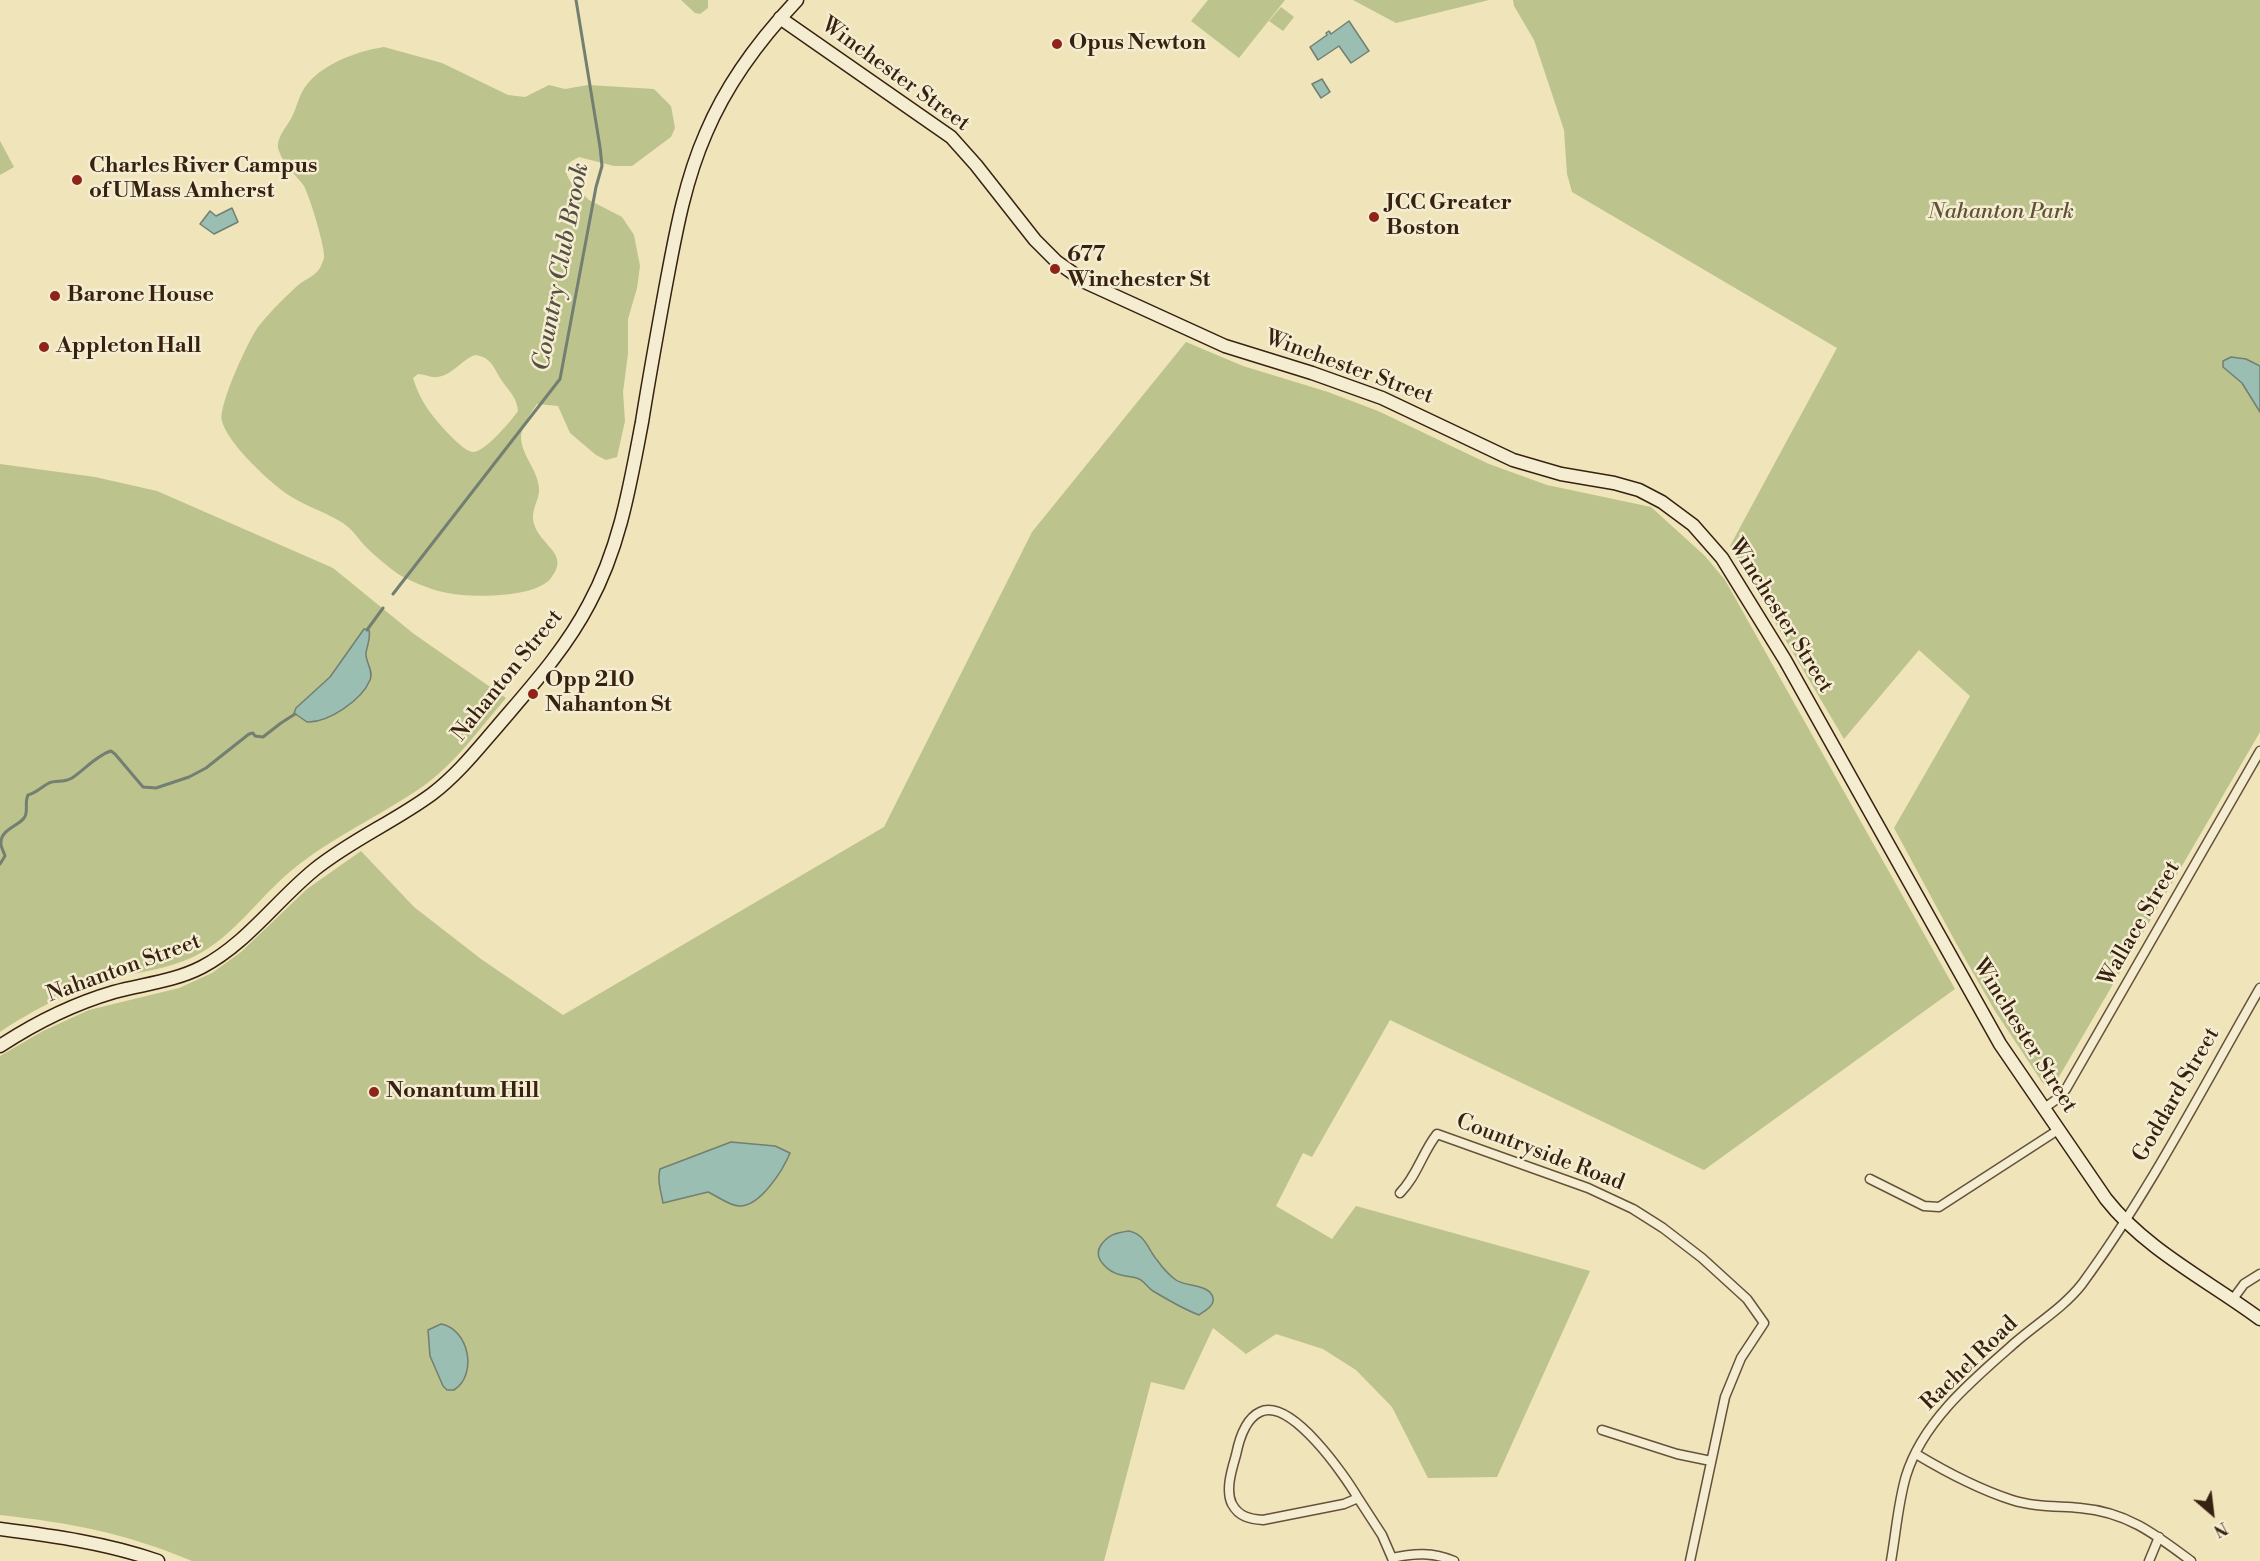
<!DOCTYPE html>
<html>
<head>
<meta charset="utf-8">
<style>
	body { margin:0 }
	#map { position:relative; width:2260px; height:1561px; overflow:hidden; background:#efe4ba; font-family:"Libre Bodoni",serif }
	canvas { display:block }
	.north { position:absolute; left:2182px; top:1483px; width:60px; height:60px; -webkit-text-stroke:4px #f5edd2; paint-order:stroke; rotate:152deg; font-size:16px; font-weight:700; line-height:24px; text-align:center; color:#372110 }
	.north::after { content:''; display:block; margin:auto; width:21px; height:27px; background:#372110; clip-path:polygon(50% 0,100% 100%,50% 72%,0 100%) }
</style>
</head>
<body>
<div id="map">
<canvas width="2260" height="1561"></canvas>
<div class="north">N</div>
</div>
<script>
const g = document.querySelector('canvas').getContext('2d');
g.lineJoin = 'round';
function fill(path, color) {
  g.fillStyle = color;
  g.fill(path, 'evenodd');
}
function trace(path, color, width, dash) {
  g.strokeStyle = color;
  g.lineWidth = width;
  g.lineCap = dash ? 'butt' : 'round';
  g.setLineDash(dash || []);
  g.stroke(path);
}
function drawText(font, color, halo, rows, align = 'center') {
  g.font = font + ' "Libre Bodoni",serif';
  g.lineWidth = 5;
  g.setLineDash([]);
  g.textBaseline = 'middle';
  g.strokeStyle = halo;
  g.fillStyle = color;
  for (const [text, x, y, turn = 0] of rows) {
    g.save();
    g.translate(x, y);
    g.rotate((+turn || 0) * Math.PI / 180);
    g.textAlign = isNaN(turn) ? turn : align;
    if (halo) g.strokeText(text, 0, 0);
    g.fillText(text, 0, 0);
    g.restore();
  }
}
fill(new Path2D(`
	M681,0H708V8L700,14L695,13Z
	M1208,0H1285L1239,58L1191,21Z
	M1353,0H1489L1396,23Z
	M1513,0H2260V732L2056,1082C2051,1087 2046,1086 2042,1082L1995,1011L1956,943L1894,828L1970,696L1919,650L1844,739L1730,546L1837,348L1572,192L1567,174L1564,130L1534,40L1514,6Z
	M1281,7L1294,17L1283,31L1269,21Z
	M384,47L442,63L508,95L525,97L549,85L565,89L588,85L654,89L671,106L675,128L671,137L632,166H614L579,157L570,162L567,167V175L570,181L589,200L622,217L634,235L640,266L637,288L628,319V354L623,392L625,421L617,457L606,460L596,455L570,433L558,406L537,404C531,413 521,426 521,437C521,455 538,470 539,488C540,498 532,508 533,519C536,545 572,552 551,578C535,599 467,598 443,592C429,589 410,581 398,574C387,566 375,556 365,546C358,538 352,529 343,523C326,512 307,507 290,496C271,484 227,443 222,421C218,406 248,341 258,327C269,313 282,300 295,288C302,280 315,277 320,268C321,265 323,262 324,258C326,249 309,195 304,186C296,175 283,164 279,151C275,141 284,130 289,122C295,113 297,102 302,92C316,66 356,51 384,47ZM475,355C492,357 494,369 502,381C510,392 517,398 518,411C511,421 485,452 473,452C462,452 433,417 427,408C421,399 416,388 413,378L418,374C424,374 432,378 437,377C453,375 461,360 475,355Z
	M0,141L14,167L0,175Z
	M1186,342L1243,366L1328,392L1378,411L1489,464L1547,485L1651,507L1705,556L1725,580L1955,989L1704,1170L1390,1020L1312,1157L1303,1153L1276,1206L1332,1239L1356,1206L1590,1271L1497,1477L1428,1478L1392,1407L1356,1370L1323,1349L1276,1334L1246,1354L1213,1328L1184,1390L1151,1382L1104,1561H192C125,1533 72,1523 0,1515V1056L43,1031L89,1010L179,988L212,973L241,952L307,889L361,851L414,907L481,959L563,1015L884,827L1032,532Z
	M0,464L95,477L157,491L333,568L414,634L506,698C480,728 455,764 422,787C380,816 332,837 292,870C258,898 234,937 193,957C168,969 138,972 110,979C74,988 31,1011 0,1032Z`), '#bcc38d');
const water = new Path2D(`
	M1349,21L1369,51L1351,63L1339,46L1318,60L1310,47L1327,35L1326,33L1329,31L1331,34Z
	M1322,79L1330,92L1321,98L1312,84Z
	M232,208L238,222L214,234L200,224L210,211L216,216Z
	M2231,357L2246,359L2260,366V412L2242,383L2223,367V361Z
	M364,629L369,630C371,639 367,645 366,653C365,662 374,670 370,680C362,700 328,723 307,722L294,713L296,708L330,677Z
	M731,1142L775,1146L790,1153C783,1170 760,1207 739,1206C730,1206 717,1196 708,1192L663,1203C661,1191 657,1181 660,1169Z
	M1129,1231C1146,1235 1147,1248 1157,1260C1162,1267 1169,1275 1176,1280C1186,1287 1210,1284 1213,1298C1215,1306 1204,1311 1199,1315C1183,1309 1168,1300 1153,1291C1148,1288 1144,1281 1139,1279C1133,1276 1127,1277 1121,1275C1108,1272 1092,1258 1101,1245C1109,1234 1116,1233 1129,1231Z
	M441,1324C469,1329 478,1375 454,1390H447L443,1386L430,1356L428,1330Z`);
fill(water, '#9abeb2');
trace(water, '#727f71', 1.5);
trace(new Path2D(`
	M393,594L560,379L596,187L602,166L600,147L576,0
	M367,630L383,608
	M0,864L5,856C4,852 0,846 1,842C1,830 18,826 24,818C29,812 24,803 28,795C38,792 41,787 49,783C56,780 64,783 72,778C84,770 97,755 111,751L115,754L143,787L156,788L189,777L206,768L249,734L253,733L255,736L263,737L281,723L295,714`), '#727f71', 3);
const street = new Path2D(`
	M2043,1109L2057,1099L2066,1089L2260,751
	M1870,1179L1924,1206L1939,1207L2058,1130
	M1400,1193C1417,1176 1422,1153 1437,1134L1588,1188L1633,1209L1663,1228L1702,1258L1747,1299L1764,1323L1741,1358L1725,1397L1690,1561
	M2233,1299L2244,1284L2260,1274
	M1602,1430L1677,1454L1711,1461
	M1916,1454C1946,1472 1978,1489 2012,1500C2034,1507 2057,1506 2080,1508C2127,1512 2155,1534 2191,1561
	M1358,1498C1345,1476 1291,1397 1260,1412C1245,1419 1239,1440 1236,1455C1232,1469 1225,1490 1232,1504C1239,1517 1250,1519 1263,1520L1344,1504L1358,1498L1382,1535L1392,1558
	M1393,1561L1392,1558C1414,1553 1433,1552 1454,1561
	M1891,1561C1896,1533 1898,1503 1906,1476C1923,1420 1975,1378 2017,1341C2039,1322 2064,1307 2082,1284C2150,1191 2203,1087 2260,988
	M2149,1561L2159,1537`);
const secondary = new Path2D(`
	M780,18L951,137L976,165L1035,240L1057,262L1087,283L1225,346L1312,373L1382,398L1513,460L1561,474L1614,483L1639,490L1662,502L1693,525L1722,558L1785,660L2000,1044L2106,1199C2146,1250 2209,1281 2260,1319
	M0,1046C35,1023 73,1004 114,992C144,984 175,981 202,967C246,944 276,901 314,870C351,840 394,822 432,794C457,775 476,751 496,728C530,688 565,650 589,604C620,547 630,485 642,422C649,378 657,334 665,290C675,237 684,183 706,133C727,83 760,39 797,0
	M0,1529C54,1536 106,1543 158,1561`);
trace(street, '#65523a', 11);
trace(secondary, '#372110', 15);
trace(street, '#f5edd2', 8);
trace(secondary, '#f5edd2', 12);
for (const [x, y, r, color] of [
	[1057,44,6,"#8f2418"],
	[77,180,6,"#8f2418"],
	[1374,217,6,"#8f2418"],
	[1055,269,6,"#8f2418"],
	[55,296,6,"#8f2418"],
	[44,347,6,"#8f2418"],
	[533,694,6,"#8f2418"],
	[374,1092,6,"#8f2418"]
]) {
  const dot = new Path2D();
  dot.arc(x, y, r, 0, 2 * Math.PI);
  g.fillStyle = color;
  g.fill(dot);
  trace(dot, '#f5edd2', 2);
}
drawText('bold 22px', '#372110', '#f5edd2', [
	["Opus Newton",1069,44],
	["Charles River Campus",89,167],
	["of UMass Amherst",89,192],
	["JCC Greater",1386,204],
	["Boston",1386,229],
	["677",1067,256],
	["Winchester St",1067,281],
	["Barone House",67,296],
	["Appleton Hall",56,347],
	["Opp 210",545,681],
	["Nahanton St",545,706],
	["Nonantum Hill",386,1092]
], 'left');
drawText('22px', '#372110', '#f5edd2', [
	["Winchester Street",895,75,36],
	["Winchester Street",1349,368,20],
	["Winchester Street",1780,616,58],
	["Nahanton Street",508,676,-51],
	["Wallace Street",2140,924,-60],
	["Nahanton Street",124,969,-20],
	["Winchester Street",2024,1036,58],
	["Goddard Street",2177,1095,-60],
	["Countryside Road",1540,1153,21],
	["Rachel Road",1970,1364,-44]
]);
drawText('italic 22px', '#5f5236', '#f5edd2', [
	["Nahanton Park",2001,213]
]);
drawText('italic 24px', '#555041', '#f5edd2', [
	["Country Club Brook",562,267,-79]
]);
</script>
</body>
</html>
